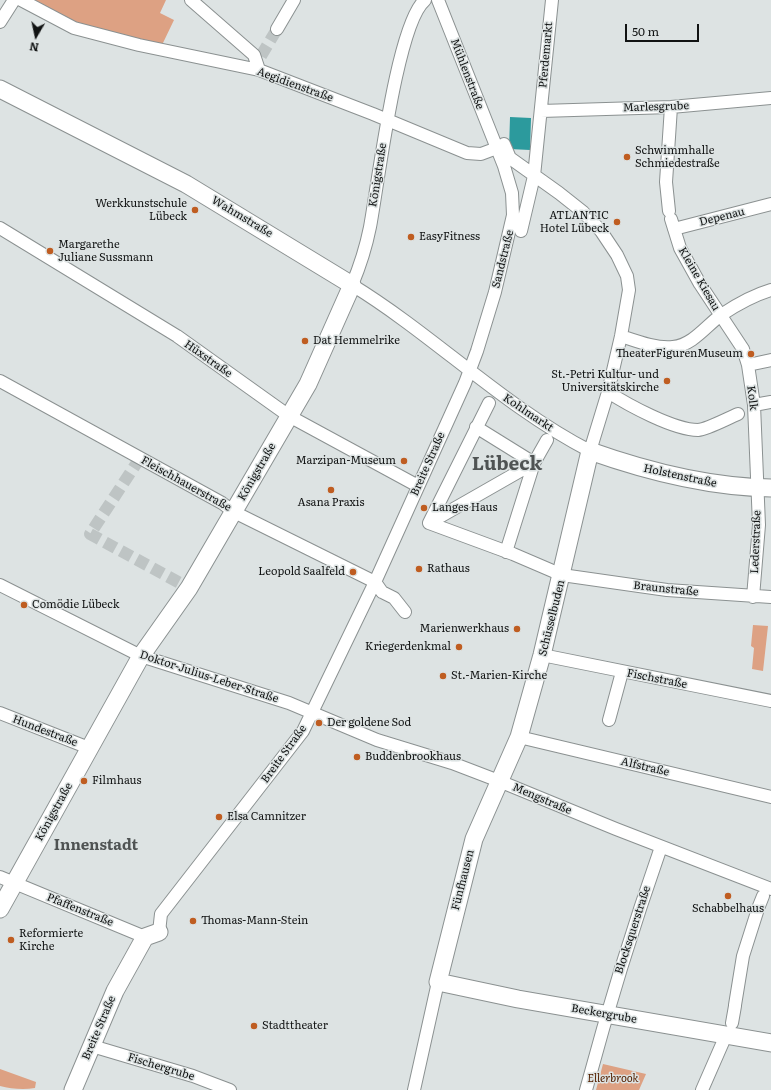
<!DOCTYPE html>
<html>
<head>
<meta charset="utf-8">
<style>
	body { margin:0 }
	#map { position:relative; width:771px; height:1090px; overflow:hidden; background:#dde3e3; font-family:Literata,serif }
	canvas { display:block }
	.north { position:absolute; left:16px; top:16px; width:40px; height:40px; -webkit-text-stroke:3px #dde3e3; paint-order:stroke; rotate:189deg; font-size:11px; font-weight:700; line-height:16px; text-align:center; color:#111313 }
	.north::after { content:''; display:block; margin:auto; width:14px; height:18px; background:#111313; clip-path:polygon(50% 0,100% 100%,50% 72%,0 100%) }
	.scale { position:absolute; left:625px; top:24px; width:74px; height:18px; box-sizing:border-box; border:2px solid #111313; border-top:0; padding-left:5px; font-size:12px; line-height:14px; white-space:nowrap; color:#111313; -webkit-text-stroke:3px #dde3e3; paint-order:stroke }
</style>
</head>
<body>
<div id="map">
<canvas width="771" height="1090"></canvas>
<div class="north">N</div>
<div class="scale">50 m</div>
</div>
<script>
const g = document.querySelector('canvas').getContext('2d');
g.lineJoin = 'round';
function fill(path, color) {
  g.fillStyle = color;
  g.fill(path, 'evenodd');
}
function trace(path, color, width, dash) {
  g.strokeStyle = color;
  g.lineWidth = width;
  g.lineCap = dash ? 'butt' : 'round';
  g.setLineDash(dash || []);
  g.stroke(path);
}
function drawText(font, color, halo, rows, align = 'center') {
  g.font = font + ' Literata,serif';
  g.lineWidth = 3;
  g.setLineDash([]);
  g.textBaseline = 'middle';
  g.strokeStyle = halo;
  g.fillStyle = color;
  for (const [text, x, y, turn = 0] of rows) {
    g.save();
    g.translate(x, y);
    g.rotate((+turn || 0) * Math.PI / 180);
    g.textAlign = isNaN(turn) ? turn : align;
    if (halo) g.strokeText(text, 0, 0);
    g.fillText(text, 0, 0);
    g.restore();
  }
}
fill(new Path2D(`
	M28,0H166L160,13L174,20L162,45L72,22Z
	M753,625L768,626L763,671L752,669L754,648L751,646Z
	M603,1064L646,1074L639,1090H596Z
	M0,1069L36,1082L35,1088C24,1090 11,1089 0,1086Z`), '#dda183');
fill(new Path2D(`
	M510,117L531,118L530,150L509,149Z`), '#2c9a9d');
trace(new Path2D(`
	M261,56L277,29
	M140,458L90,534L189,588`), '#bec4c4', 12, [12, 6]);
const street = new Path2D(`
	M21,0L74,28L139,45L259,70L373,114L467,153L481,154L497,148
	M191,0L254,55L259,70
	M425,0C397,23 378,185 370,227C366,247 360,266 352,285C435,336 503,406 590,451L608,392L621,336L629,290L627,276L617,255L601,231L583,212L559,193L510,158L504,144
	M0,22L14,0
	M277,29L294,0
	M541,111L671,107L771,98
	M669,211L666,182L671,107
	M671,219L680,248L700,284L743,349L748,365L754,405L759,525L753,597
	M0,228L177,336L289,416L418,486
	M674,229L771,204
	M521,231L534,176L552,0
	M621,336C636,341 657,349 673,347C693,345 706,326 721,315C736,305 754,295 771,290
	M748,365L771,360
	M0,381L222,503L234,512L375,582L382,592
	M608,392C628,405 674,430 698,430C708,429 728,418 738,414
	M754,405L771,402
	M429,523L513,554L562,575L667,590L771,597
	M429,523L534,463L476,427
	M429,523L489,403
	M506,552L534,463L547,440
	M0,585L141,656L289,703L377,740L452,763L499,781L616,829L771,889
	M384,593L394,598L405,612
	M542,655L771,701
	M0,713L89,748
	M609,720L622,672
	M519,737L771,797
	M0,877L145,937
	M759,906L763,896
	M159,932L161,914L303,731L375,582L465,383L477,351L495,292L513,215L512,193L504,166L438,0
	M735,1005L743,956L757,912
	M732,1023L735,1006
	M92,1046L193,1076L230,1090
	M414,1090L438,982
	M586,1090C608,1008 633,927 661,847
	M702,1090L723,1042L725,1034`);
const secondary = new Path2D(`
	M0,89L186,184L352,285L308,384L189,588L141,656L0,909
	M771,488C709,487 649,472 590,451L542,655L519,737L474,839L438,982L518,999L771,1043
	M73,1090L115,991L145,937L159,932`);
trace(street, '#8b9191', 14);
trace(secondary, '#8b9191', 19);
trace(street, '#fff', 12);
trace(secondary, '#fff', 17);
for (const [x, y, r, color] of [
	[627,157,4,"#bf5d21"],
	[195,210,4,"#bf5d21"],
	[617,222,4,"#bf5d21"],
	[411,237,4,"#bf5d21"],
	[50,251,4,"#bf5d21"],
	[305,341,4,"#bf5d21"],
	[751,354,4,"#bf5d21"],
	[667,381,4,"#bf5d21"],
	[404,461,4,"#bf5d21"],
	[331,490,4,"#bf5d21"],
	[424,508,4,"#bf5d21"],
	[419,569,4,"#bf5d21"],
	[353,572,4,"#bf5d21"],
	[24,605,4,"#bf5d21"],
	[517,629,4,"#bf5d21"],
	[459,647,4,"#bf5d21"],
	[443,676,4,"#bf5d21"],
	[319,723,4,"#bf5d21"],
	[357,757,4,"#bf5d21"],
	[84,781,4,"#bf5d21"],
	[219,817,4,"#bf5d21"],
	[728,896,4,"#bf5d21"],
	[193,921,4,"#bf5d21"],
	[11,940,4,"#bf5d21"],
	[254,1026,4,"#bf5d21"]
]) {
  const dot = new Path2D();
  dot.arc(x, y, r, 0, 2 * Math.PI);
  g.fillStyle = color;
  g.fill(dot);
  trace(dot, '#dde3e3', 1.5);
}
drawText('11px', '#111313', '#dde3e3', [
	["Pferdemarkt",546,55,-85],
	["Mühlenstraße",467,74,69],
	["Aegidienstraße",295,85,20],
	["Marlesgrube",656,107,-2],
	["Königstraße",378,175,-81],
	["Wahmstraße",242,217,31],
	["Depenau",722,217,-14],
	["Sandstraße",503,259,-76],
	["Kleine Kiesau",699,279,60],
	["Hüxstraße",208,359,35],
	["Kolk",752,398,83],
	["Kohlmarkt",528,413,34],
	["Breite Straße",428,464,-66],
	["Königstraße",257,472,-60],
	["Holstenstraße",680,476,12],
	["Fleischhauerstraße",186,484,29],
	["Lederstraße",756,542,-88],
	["Braunstraße",666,589,6],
	["Schüsselbuden",552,618,-76],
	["Doktor-Julius-Leber-Straße",209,677,18],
	["Fischstraße",657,679,11],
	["Hundestraße",45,731,21],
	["Breite Straße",284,754,-54],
	["Alfstraße",645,767,13],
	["Mengstraße",542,799,23],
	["Königstraße",54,812,-61],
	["Fünfhausen",463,880,-76],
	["Pfaffenstraße",80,910,22],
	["Blocksquerstraße",633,930,-72],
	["Beckergrube",604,1014,10],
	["Breite Straße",99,1028,-67],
	["Fischergrube",161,1067,17]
]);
drawText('11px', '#111313', '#dde3e3', [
	["Schwimmhalle",635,151],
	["Schmiedestraße",635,164],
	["Werkkunstschule",187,204,"right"],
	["Lübeck",187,217,"right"],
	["ATLANTIC",609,216,"right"],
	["Hotel Lübeck",609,229,"right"],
	["EasyFitness",419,237],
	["Margarethe",58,245],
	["Juliane Sussmann",58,258],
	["Dat Hemmelrike",313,341],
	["TheaterFigurenMuseum",743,354,"right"],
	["St.-Petri Kultur- und",659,375,"right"],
	["Universitätskirche",659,388,"right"],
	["Marzipan-Museum",396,461,"right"],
	["Asana Praxis",331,503,"center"],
	["Langes Haus",432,508],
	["Rathaus",427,569],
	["Leopold Saalfeld",345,572,"right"],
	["Comödie Lübeck",32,605],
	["Marienwerkhaus",509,629,"right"],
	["Kriegerdenkmal",451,647,"right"],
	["St.-Marien-Kirche",451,676],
	["Der goldene Sod",327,723],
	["Buddenbrookhaus",365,757],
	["Filmhaus",92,781],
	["Elsa Camnitzer",227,817],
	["Schabbelhaus",728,909,"center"],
	["Thomas-Mann-Stein",201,921],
	["Reformierte",19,934],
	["Kirche",19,947],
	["Stadttheater",262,1026]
], 'left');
drawText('italic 11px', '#542000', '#dde3e3', [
	["Ellerbrook",613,1079]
]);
drawText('bold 15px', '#4f5353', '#dde3e3', [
	["Innenstadt",96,846]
]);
drawText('bold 19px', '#4f5353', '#dde3e3', [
	["Lübeck",507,464]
]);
</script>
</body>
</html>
